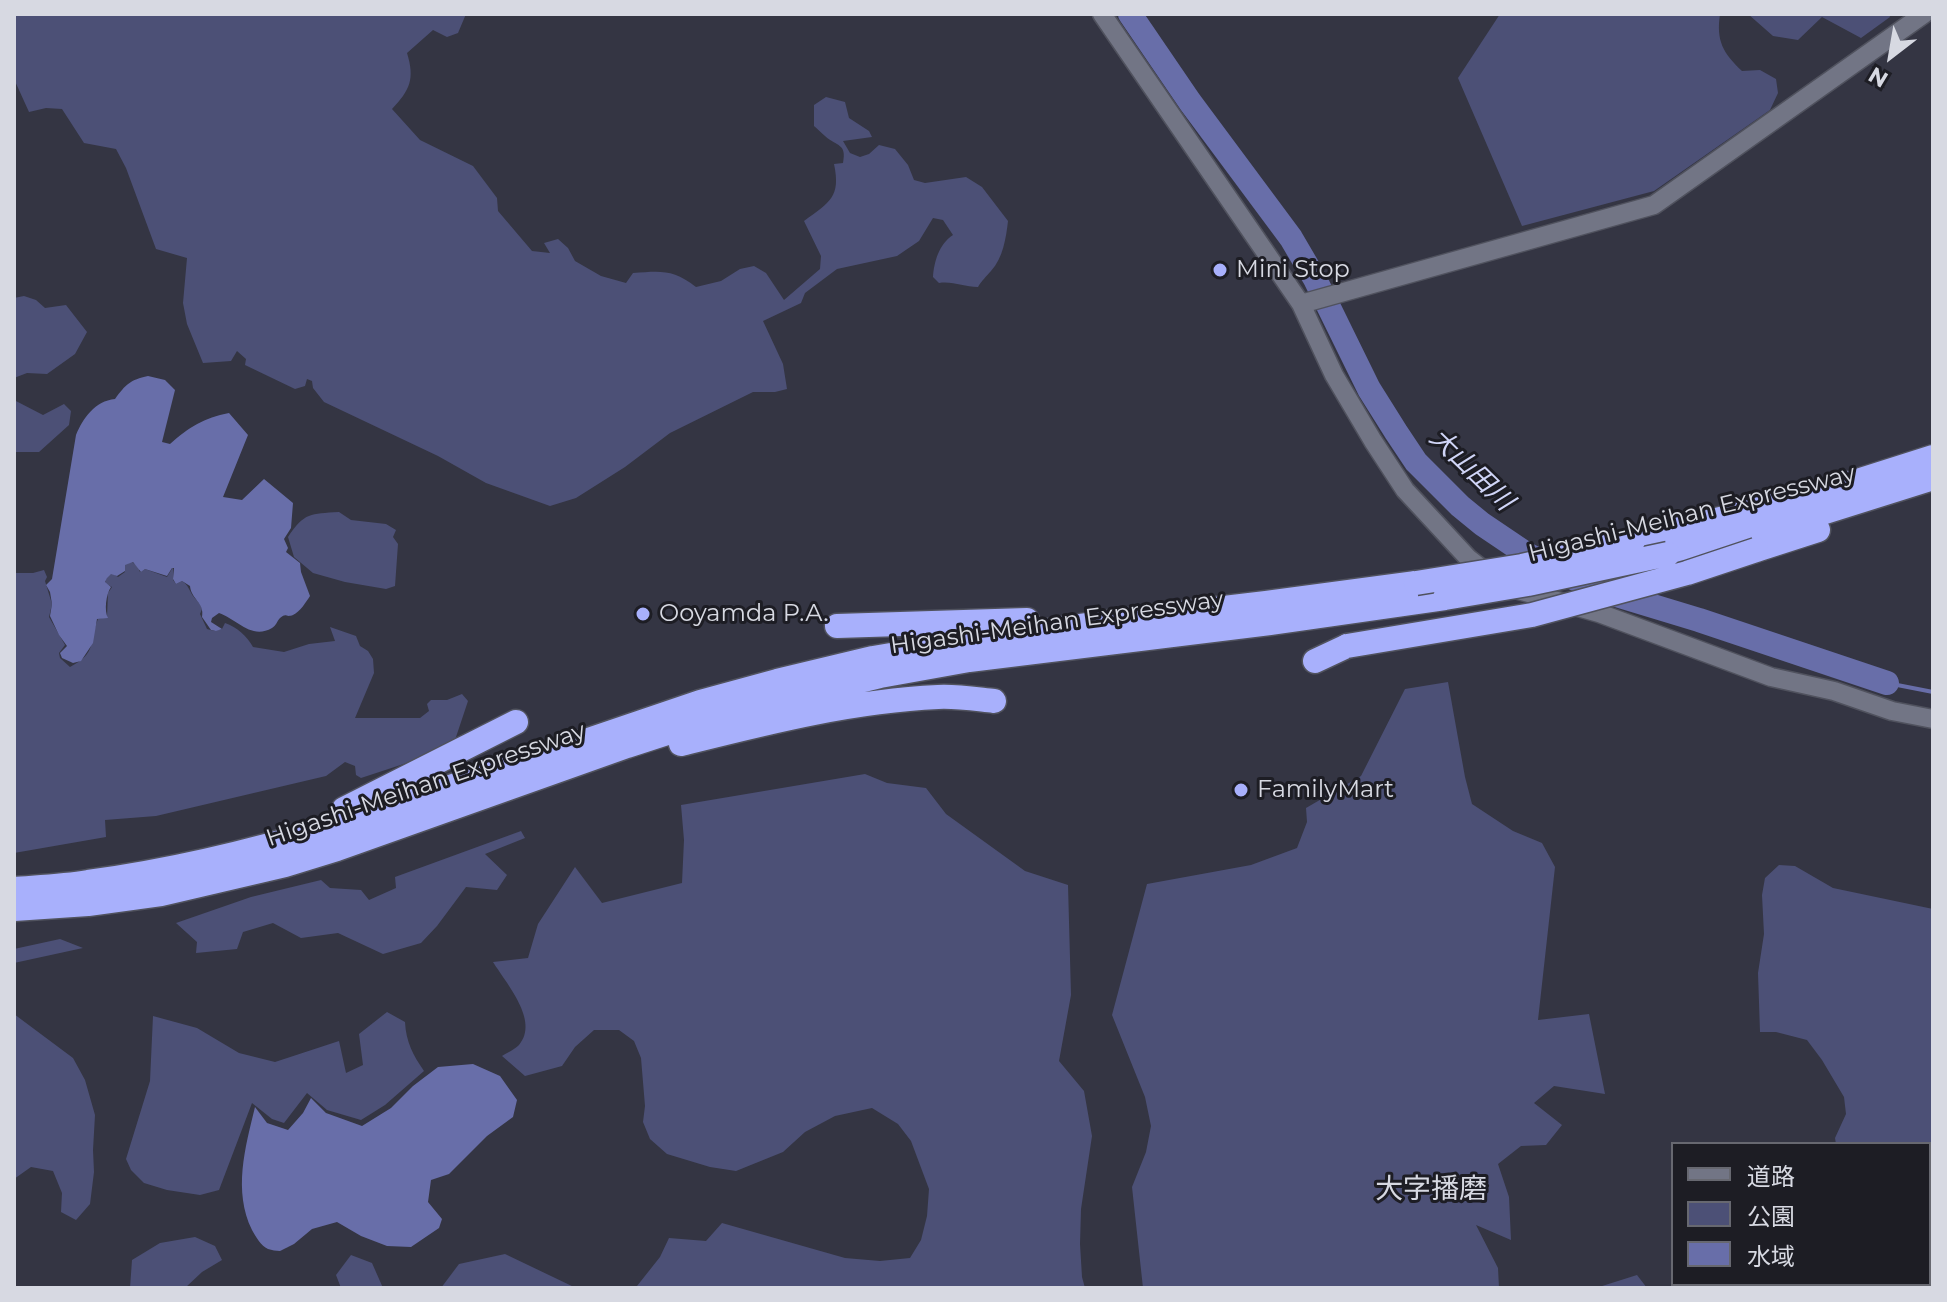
<!DOCTYPE html>
<html>
<head>
<meta charset="utf-8">
<style>
	body { margin:0 }
	#map { position:relative; width:1947px; height:1302px; overflow:hidden; background:#343543; font-family:Montserrat,"Noto Sans JP",sans-serif }
	canvas { display:block }
	.frame { position:absolute; inset:0; border:16px solid #d7d9e2; pointer-events:none }
	.legend { position:absolute; left:1671px; top:1142px; width:260px; height:144px; box-sizing:border-box; background:#1d1d24; border:2px solid #676870; margin:0; padding:10px 14px; list-style:none; font-size:24px; color:#d7d9e2 }
	.legend li { display:flex; align-items:center; gap:16px; height:40px }
	.legend b { width:40px; border:2px solid #676870 }
	.north { position:absolute; left:1851px; top:16px; width:80px; height:80px; -webkit-text-stroke:6px #1d1d24; paint-order:stroke; rotate:211deg; font-size:22px; font-weight:700; line-height:32px; text-align:center; color:#d7d9e2 }
	.north::after { content:''; display:block; margin:auto; width:28px; height:36px; background:#d7d9e2; clip-path:polygon(50% 0,100% 100%,50% 72%,0 100%) }
</style>
</head>
<body>
<div id="map">
<canvas width="1947" height="1302"></canvas>
<div class="frame"></div>
<ul class="legend">
<li><b style="height:10px;background:#727585"></b>道路</li>
<li><b style="height:22px;background:#4c5076"></b>公園</li>
<li><b style="height:22px;background:#686ea9"></b>水域</li>
</ul>
<div class="north">N</div>
</div>
<script>
const g = document.querySelector('canvas').getContext('2d');
g.lineJoin = 'round';
function fill(path, color) {
  g.fillStyle = color;
  g.fill(path, 'evenodd');
}
function trace(path, color, width, dash) {
  g.strokeStyle = color;
  g.lineWidth = width;
  g.lineCap = dash ? 'butt' : 'round';
  g.setLineDash(dash || []);
  g.stroke(path);
}
function drawText(font, color, halo, rows, align = 'center') {
  g.font = font + ' Montserrat,"Noto Sans JP",sans-serif';
  g.lineWidth = 6;
  g.setLineDash([]);
  g.textBaseline = 'middle';
  g.strokeStyle = halo;
  g.fillStyle = color;
  for (const [text, x, y, turn = 0] of rows) {
    g.save();
    g.translate(x, y);
    g.rotate((+turn || 0) * Math.PI / 180);
    g.textAlign = isNaN(turn) ? turn : align;
    if (halo) g.strokeText(text, 0, 0);
    g.fillText(text, 0, 0);
    g.restore();
  }
}
fill(new Path2D(`
	M14,14H466L458,33L447,37L433,30L407,53C415,79 410,90 392,109L420,140L473,166L497,198L498,211L532,251L550,253L544,243L558,239L568,248L575,261L601,276L626,283L633,273C661,271 673,269 696,287L721,281L740,269L754,266L766,273L784,300L820,269L821,256L804,221C830,202 841,197 834,164L843,163C847,143 837,147 825,136C821,133 818,129 814,126V105L826,97L845,102L849,118L869,131L872,137L843,141L850,153L860,157L869,154L879,145L895,149L908,165L914,180L925,183L966,177L982,187L1008,221C1006,238 1003,258 991,271C986,277 982,280 978,287C964,287 953,281 939,283L933,277C934,262 939,244 953,235L943,220L933,218L919,241L897,256L837,269L805,293L801,303L763,321L783,364L787,389L775,392H753L670,433L625,467L576,498L550,506L486,483L438,456L324,402L313,388L312,381L307,379L305,386L295,389L245,365L246,359L237,351L231,361L203,363L187,324L183,303L187,258L156,249L126,168L116,149L84,143L62,109L46,108L29,112L14,79Z
	M1500,14H1720C1716,41 1723,53 1742,71L1760,70L1776,79L1778,93L1770,110L1654,191L1522,226L1458,78Z
	M1748,14H1889L1890,17L1861,38L1822,17L1798,40L1773,36Z
	M24,296L36,300L45,308L66,305L87,332L75,354L47,374L27,373L14,378V298Z
	M14,400L43,415L64,404L71,411L69,425L39,452H14Z
	M339,512L351,520L386,524L396,530L393,537L398,544L395,586L386,589L345,582L313,573L294,557L288,537C305,512 310,514 339,512Z
	M132,562L140,568L139,571L141,572L145,569L167,577L173,567V580L176,584L182,581C189,586 189,590 193,596C197,601 200,603 202,609L200,614L207,629L214,631L222,629L225,623C237,627 247,636 253,647L284,652L309,644L335,641L330,627L356,636L360,646L368,651L373,659L374,673L355,718H420L429,711L427,704L431,700H447L462,694L468,701L455,740L437,753L361,778L356,775L355,766L345,762L326,776L156,816L105,820L106,837L14,853V573H33L44,570L47,577L45,581L52,604L49,617L65,645L59,653L60,658L70,667C98,652 88,644 98,619L107,617L108,593L112,587L105,583L107,576L112,573L118,577L125,572V564Z
	M1448,682L1465,777L1472,804L1513,831L1542,843L1555,867L1538,1020L1589,1014L1605,1094L1554,1086L1534,1103L1562,1125L1546,1145L1521,1146L1498,1164L1509,1197L1511,1240L1476,1225L1498,1268L1499,1288H1143L1132,1187L1146,1152L1151,1126L1145,1097L1112,1015L1147,884L1251,865L1297,848L1307,822L1306,808L1361,776L1405,689Z
	M865,774L887,783L926,788L946,814L1025,871L1068,885L1071,995L1059,1061L1084,1091L1092,1136L1081,1209L1080,1244L1082,1277L1085,1288H630L637,1286L660,1257L669,1238L706,1241L722,1223L845,1258L880,1261L910,1258L921,1240L927,1216L929,1189L911,1141L898,1124L872,1108L835,1116L805,1132L783,1152L736,1171L710,1167L667,1154L650,1139L643,1122L645,1106L641,1058L634,1041L619,1030H594L575,1047L562,1066L525,1076L502,1056C507,1053 515,1049 519,1045C540,1021 506,983 493,962L528,958L538,924L575,867L602,903L682,883L684,840L681,805Z
	M521,831L525,838L485,854L507,875L497,890L466,887L437,926L421,943L383,954L338,933L301,938L273,923L243,932L237,949L196,953L197,942L176,923L251,897L321,880L330,888L361,890L369,900L396,888L395,877Z
	M1779,865L1795,866L1833,888L1933,909V1288H1892L1886,1284H1929V1144H1836L1835,1138L1846,1114L1844,1097L1822,1060L1807,1040L1776,1032H1760L1758,973L1764,934L1762,895L1765,878Z
	M60,939L83,948L14,963V949Z
	M387,1012L405,1022C406,1042 413,1055 424,1071L385,1105L361,1120L327,1110L307,1093L284,1123L272,1119L252,1103L219,1190L200,1195L167,1190L144,1183L131,1170L126,1159L150,1081L153,1016L197,1028L239,1053L275,1062L339,1041L346,1073L363,1065L359,1034Z
	M14,1014L73,1058L85,1080L95,1115L93,1150L94,1172L90,1204L76,1220L61,1212L62,1193L53,1171L31,1167L14,1179Z
	M195,1237L215,1246L222,1260L202,1272L185,1288H130L132,1260L160,1243Z
	M505,1254L576,1288H441L459,1264Z
	M351,1255L372,1263L383,1288H341L336,1275Z
	M1637,1275L1647,1288H1597L1599,1287Z`), '#4c5076');
fill(new Path2D(`
	M148,376L165,380L175,390L162,442L170,444C189,427 204,418 229,413L248,435L223,497L242,500L264,479L293,503L291,528L284,539L288,548L286,552L300,563L301,572L310,596C306,602 300,612 293,615C285,618 287,612 280,618C277,621 276,626 272,628C251,640 237,619 219,613L212,618L211,622L222,629L216,631L211,630L202,617C205,603 191,599 190,586L182,581L176,584L173,579L174,568H172L167,576L145,569L141,572L133,562L125,565V571L117,576L111,574L107,578L105,582L111,587C106,594 104,611 108,618L97,619L93,643L81,661L73,663L62,658L60,653L67,646L59,635L50,616L52,604L50,592L46,585L52,579L76,435C83,418 95,401 115,399C126,384 130,380 148,376Z
	M473,1064L500,1076L517,1100L513,1117L487,1136L449,1174L431,1180L428,1202L442,1219L439,1228L411,1247L387,1246L361,1236L337,1222L312,1229L294,1244L280,1251C276,1251 272,1250 268,1249C261,1246 256,1237 252,1230C233,1191 245,1148 255,1107L267,1123L288,1130L303,1113L311,1098L326,1113L362,1126L391,1108L413,1086L438,1067Z
	M1678,1284H1753V1288H1683Z`), '#686ea9');
trace(new Path2D(`
	M1887,683L1933,692`), '#686ea9', 4);
trace(new Path2D(`
	M1130,14L1190,102L1291,238L1315,279L1369,389L1396,432L1416,462L1460,506L1482,524L1525,553L1562,573L1600,590L1699,620L1887,683`), '#686ea9', 24);
const tertiary = new Path2D(`
	M1102,14L1301,304L1334,375L1373,441L1405,490L1468,558L1490,575
	M1301,304L1654,205L1924,14
	M1515,589L1599,613L1771,677L1834,691L1892,711L1933,719`);
const motorway = new Path2D(`
	M1633,541L1804,498L1933,457
	M1756,550L1818,530
	M1668,554L1809,517L1933,478
	M837,626L1027,620
	M1315,661L1347,646
	M681,744C765,723 850,701 938,697C956,696 975,699 994,701
	M344,809L516,722
	M14,889C39,887 64,886 88,882C170,871 250,852 329,828L700,702L777,681L873,658L967,642L1123,620L1266,603L1416,583
	M14,909L88,904L161,894L285,865L337,849L627,746L707,720L780,700L880,676L969,660L1270,623L1445,598`);
trace(tertiary, '#50525e', 21);
trace(motorway, '#50525e', 27);
trace(tertiary, '#727585', 18);
trace(motorway, '#a8b0fc', 24);
const motorwayBridge = new Path2D(`
	M1416,583L1522,566L1633,541
	M1445,598L1528,584L1668,554
	M1347,646L1532,615L1687,573L1756,550`);
trace(motorwayBridge, '#50525e', 27, []);
trace(motorwayBridge, '#a8b0fc', 24);
for (const [x, y, r, color] of [
	[1220,270,8,"#a8b0fc"],
	[643,614,8,"#a8b0fc"],
	[1241,790,8,"#a8b0fc"]
]) {
  const dot = new Path2D();
  dot.arc(x, y, r, 0, 2 * Math.PI);
  g.fillStyle = color;
  g.fill(dot);
  trace(dot, '#1d1d24', 3);
}
drawText('24px', '#d7d9e2', '#1d1d24', [
	["Mini Stop",1236,270],
	["Ooyamda P.A.",659,614],
	["FamilyMart",1257,790]
], 'left');
drawText('24px', '#d7d9e2', '#1d1d24', [
	["Higashi-Meihan Expressway",1692,514,-14],
	["Higashi-Meihan Expressway",1057,623,-8],
	["Higashi-Meihan Expressway",426,785,-19]
]);
drawText('italic 26px', '#d0d5f7', '#1d1d24', [
	["大山田川",1471,470,44]
]);
drawText('28px', '#d7d9e2', '#1d1d24', [
	["大字播磨",1431,1190]
]);
</script>
</body>
</html>
